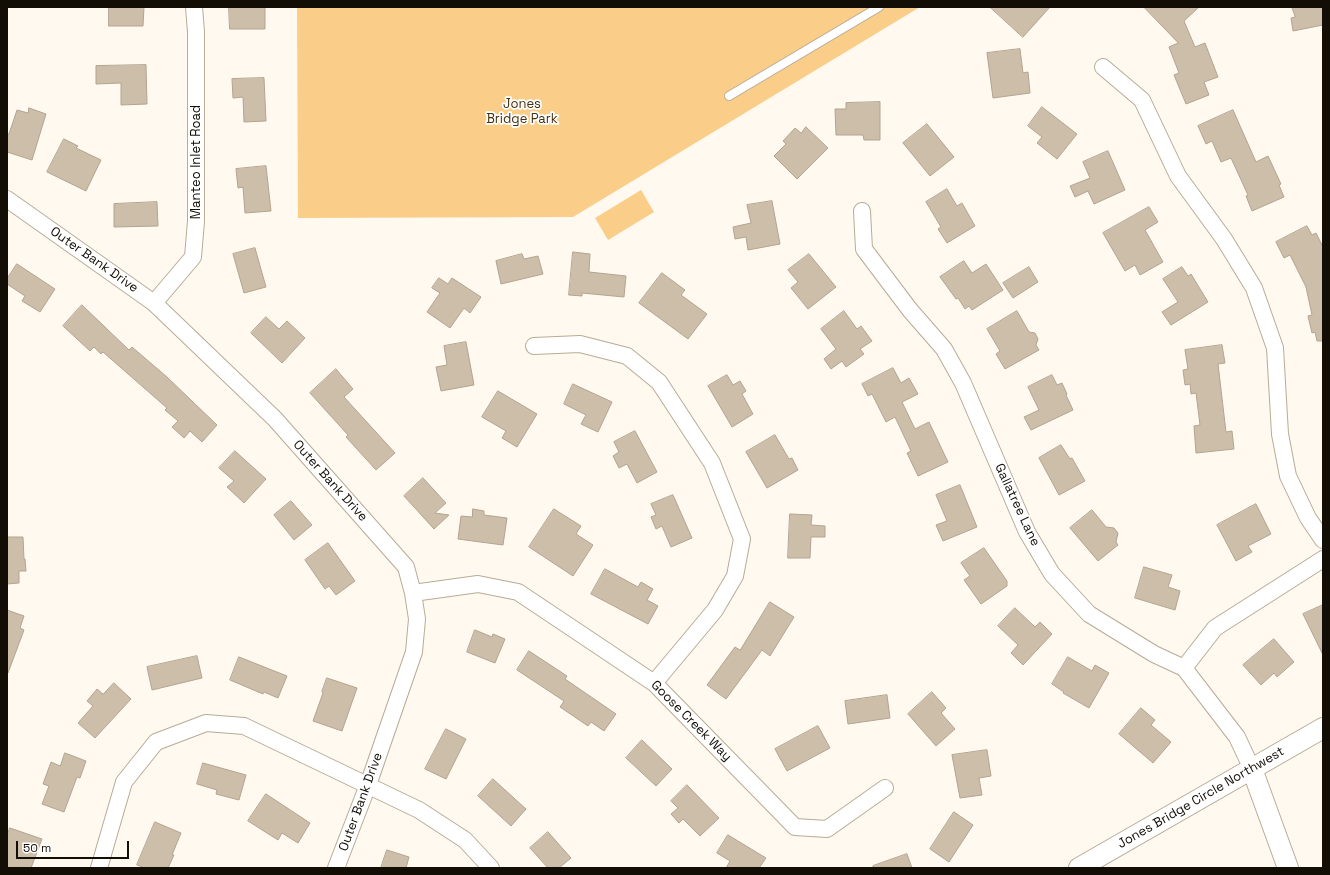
<!DOCTYPE html>
<html>
<head>
<meta charset="utf-8">
<style>
	body { margin:0 }
	#map { position:relative; width:1330px; height:875px; overflow:hidden; background:#fff9f0; font-family:"Space Grotesk",sans-serif }
	canvas { display:block }
	.frame { position:absolute; inset:0; border:8px solid #120e06; pointer-events:none }
	.scale { position:absolute; left:16px; top:841px; width:113px; height:18px; box-sizing:border-box; border:2px solid #120e06; border-top:0; padding-left:5px; font-size:12px; line-height:14px; white-space:nowrap; color:#120e06; -webkit-text-stroke:3px #fff; paint-order:stroke }
</style>
</head>
<body>
<div id="map">
<canvas width="1330" height="875"></canvas>
<div class="frame"></div>
<div class="scale">50 m</div>
</div>
<script>
const g = document.querySelector('canvas').getContext('2d');
g.lineJoin = 'round';
function fill(path, color) {
  g.fillStyle = color;
  g.fill(path, 'evenodd');
}
function trace(path, color, width, dash) {
  g.strokeStyle = color;
  g.lineWidth = width;
  g.lineCap = dash ? 'butt' : 'round';
  g.setLineDash(dash || []);
  g.stroke(path);
}
function drawText(font, color, halo, rows, align = 'center') {
  g.font = font + ' "Space Grotesk",sans-serif';
  g.lineWidth = 3.5;
  g.setLineDash([]);
  g.textBaseline = 'middle';
  g.strokeStyle = halo;
  g.fillStyle = color;
  for (const [text, x, y, turn = 0] of rows) {
    g.save();
    g.translate(x, y);
    g.rotate((+turn || 0) * Math.PI / 180);
    g.textAlign = isNaN(turn) ? turn : align;
    if (halo) g.strokeText(text, 0, 0);
    g.fillText(text, 0, 0);
    g.restore();
  }
}
fill(new Path2D(`
	M297,7H920L573,217L298,218Z
	M641,190L654,212L608,240L595,218Z`), '#face89');
const building = new Path2D(`
	M109,7H144L143,26H109Z
	M229,7H265V29H230Z
	M990,7H1050L1023,37Z
	M1144,7H1199L1184,21L1195,47L1205,43L1218,77L1204,82L1209,95L1186,104L1174,75L1179,73L1169,47L1178,43Z
	M1292,7H1323V25L1293,31L1291,18L1295,17Z
	M1020,49L1023,73L1028,72L1030,93L993,98L987,53Z
	M146,65L147,104L121,105V83L96,84V66Z
	M264,78L266,121L244,122L243,97L233,98L232,79Z
	M880,102V140H864L863,135H836L835,109H846V103Z
	M1042,107L1077,134L1057,159L1037,143L1042,137L1028,126Z
	M29,108L46,114L32,160L7,152V134H9L17,110L28,113Z
	M1233,110L1256,162L1268,156L1281,184L1279,185L1284,197L1252,211L1246,196L1248,195L1231,158L1221,162L1212,141L1206,144L1198,126Z
	M927,124L954,157L930,176L903,143Z
	M806,127L828,148L797,179L774,156L786,144L783,141L795,128L801,133Z
	M64,139L78,146L76,148L101,160L86,191L47,172Z
	M1108,151L1125,190L1094,204L1088,191L1075,197L1070,186L1090,178L1083,162Z
	M266,166L271,211L245,213L243,187L238,188L236,169Z
	M947,189L957,206L962,203L975,226L947,243L938,229L941,227L926,202Z
	M772,201L780,244L748,250L746,237L735,239L733,227L751,223L747,205Z
	M157,202L158,226L114,227V204Z
	M1149,207L1158,222L1145,230L1163,262L1140,275L1135,265L1125,271L1103,233Z
	M1307,226L1312,235L1316,233L1323,247V341H1317L1315,332L1312,333L1308,316L1312,315L1306,287L1290,255L1284,258L1276,242Z
	M255,248L266,287L244,293L233,254Z
	M573,252L590,254L589,272L626,276L624,297L582,293V296L569,295Z
	M522,254L524,259L538,256L543,274L501,284L496,261Z
	M809,254L836,287L808,309L791,288L798,282L788,270Z
	M964,261L972,273L986,264L1003,290L972,310L969,306L965,309L958,298L956,299L940,277Z
	M17,264L55,289L40,312L22,301L25,296L7,284V279Z
	M1029,267L1038,282L1013,298L1003,283Z
	M1182,267L1188,276L1191,274L1208,302L1171,325L1162,312L1178,302L1163,279Z
	M662,273L685,290L681,295L707,314L688,339L639,303Z
	M439,278L448,284L452,278L481,297L470,313L464,308L450,328L427,312L440,293L432,288Z
	M82,305L129,350L132,347L167,377L217,425L202,442L190,431L184,438L172,427L178,421L165,410L167,408L103,352L101,354L94,347L90,351L63,326Z
	M844,311L857,329L861,326L872,341L860,349L864,354L846,367L842,361L831,369L824,359L836,349L821,329Z
	M1017,311L1029,332L1035,333L1038,339L1036,345L1039,350L1005,369L996,354L1000,351L987,329Z
	M266,317L279,329L287,321L305,338L282,363L251,333Z
	M466,342L474,385L441,391L436,367L447,365L444,346Z
	M1222,345L1225,363L1218,364L1226,432L1232,431L1234,449L1196,453L1194,426L1200,425L1196,393L1191,394L1190,384L1185,385L1183,370L1188,369L1185,350Z
	M893,368L901,383L909,378L918,394L902,402L915,429L929,422L948,462L918,476L907,453L911,451L895,417L886,422L872,394L868,396L862,384Z
	M336,369L353,389L344,397L395,453L376,470L346,437L348,435L310,393Z
	M727,375L733,385L740,381L746,391L742,394L753,414L732,427L708,386Z
	M1052,375L1057,385L1062,383L1067,394L1066,395L1073,410L1031,430L1024,417L1039,410L1028,387Z
	M573,384L612,402L598,432L581,424L586,415L564,404Z
	M498,391L537,414L517,447L502,438L506,431L482,417Z
	M635,431L657,472L637,483L627,464L619,468L613,456L619,452L614,442Z
	M775,435L789,459L792,458L798,470L767,488L746,452Z
	M1061,445L1070,459L1072,458L1085,481L1059,495L1039,458Z
	M235,451L266,479L244,503L227,487L234,481L219,468Z
	M423,478L446,503L435,513L449,515L434,529L404,496Z
	M960,485L977,527L943,541L936,525L947,521L936,495Z
	M673,495L692,538L671,547L662,526L656,529L651,517L656,515L651,504Z
	M291,501L312,525L294,540L274,515Z
	M1256,504L1271,534L1248,546L1252,552L1236,561L1217,525Z
	M473,509L484,511V515L507,518L503,545L458,539L461,516L472,517Z
	M554,509L581,526L576,534L593,545L573,576L529,547Z
	M1092,510L1106,527L1114,528L1118,533L1116,542L1118,545L1098,561L1070,528Z
	M790,514L812,515L811,525L825,526V537H811L810,558H788Z
	M7,537H23L24,559H25L26,571H19V583L7,584Z
	M328,543L355,581L336,595L329,586L325,589L305,560Z
	M984,548L1007,581V586L981,604L964,580L970,576L961,563Z
	M1144,567L1172,575L1168,587L1180,591L1175,610L1135,598Z
	M605,569L638,587L641,582L653,589L647,600L658,606L648,624L591,594Z
	M770,602L794,617L770,656L762,650L726,699L707,685L735,647L740,650Z
	M1323,605V655L1303,614Z
	M1015,608L1035,627L1040,622L1052,634L1023,665L1011,653L1018,645L998,626Z
	M7,610L24,616L20,628L24,630L8,673L7,672Z
	M475,630L492,637L493,634L505,639L495,663L467,652Z
	M1274,639L1294,662L1277,677L1274,673L1261,685L1243,665Z
	M529,651L567,676L565,679L616,714L604,731L591,722L588,726L560,707L564,701L517,670Z
	M197,656L202,678L152,690L147,667Z
	M239,657L287,676L278,698L264,692L263,694L230,680Z
	M1068,657L1092,671L1095,665L1109,673L1089,708L1063,693L1064,692L1052,684Z
	M327,678L357,688L342,731L313,721L323,693L322,692Z
	M114,683L131,699L95,738L78,723L93,706L87,701L97,689L103,694Z
	M932,692L946,708L941,713L955,729L936,746L908,714Z
	M887,695L890,718L848,724L845,701Z
	M1141,708L1155,720L1151,725L1171,742L1153,763L1119,734Z
	M818,726L830,748L787,771L775,749Z
	M446,729L466,739L446,779L425,769Z
	M642,740L672,769L656,786L626,758Z
	M987,750L991,776L979,778L982,795L960,798L952,755Z
	M65,753L86,761L80,778L77,777L64,812L42,804L49,786L43,784L51,762L60,766Z
	M203,763L246,775L239,800L216,794L217,790L197,784Z
	M493,779L526,809L511,826L478,796Z
	M687,785L719,818L700,836L683,819L679,823L671,814L678,808L671,801Z
	M266,794L310,823L298,843L282,833L278,840L248,821Z
	M954,812L973,825L949,862L930,849Z
	M155,822L181,833L172,855H174L168,868H145L137,865Z
	M10,828L42,839L31,868H7V836Z
	M548,832L571,858L559,868H548L530,848Z
	M728,835L766,858L759,868H726L730,861L717,853Z
	M387,850L409,857L406,868H381Z
	M907,854L912,868H873V866Z`);
fill(building, '#ccbea8');
trace(building, '#b3a48f', 1);
const service = new Path2D(`
	M729,96L879,7`);
const minor = new Path2D(`
	M1103,67L1142,100L1178,176L1224,239L1254,288L1275,348L1280,434L1288,476L1308,518L1323,540
	M7,199L154,303L275,419L406,567L413,593L417,619L414,652L368,785L336,868
	M862,211L864,249L910,310L944,349L963,383L1027,532L1052,574L1089,614L1154,654L1184,668L1237,737L1252,769
	M154,303L193,257L196,221V32L194,7
	M534,346L580,344L627,356L659,382L712,463L742,539L735,576L715,610L654,683
	M413,593L478,584L518,592L654,683L795,827L827,829L885,788
	M1184,668L1215,628L1323,559
	M99,868L124,782L156,742L206,723L244,726L419,810L465,840L491,868`);
const tertiary = new Path2D(`
	M1252,769L1288,868
	M1079,868L1323,728`);
trace(service, '#b9ab95', 10);
trace(minor, '#b9ab95', 18);
trace(tertiary, '#b9ab95', 22);
trace(service, '#fff', 8);
trace(minor, '#fff', 16);
trace(tertiary, '#fff', 20);
drawText('13px', '#433010', '#fff', [
	["Jones",522,104],
	["Bridge Park",522,119]
]);
drawText('13px', '#120e06', '#fff', [
	["Manteo Inlet Road",196,162,-90],
	["Outer Bank Drive",94,260,35],
	["Outer Bank Drive",330,481,48],
	["Gallatree Lane",1017,505,65],
	["Goose Creek Way",691,721,45],
	["Jones Bridge Circle Northwest",1201,798,-30],
	["Outer Bank Drive",361,802,-70]
]);
</script>
</body>
</html>
